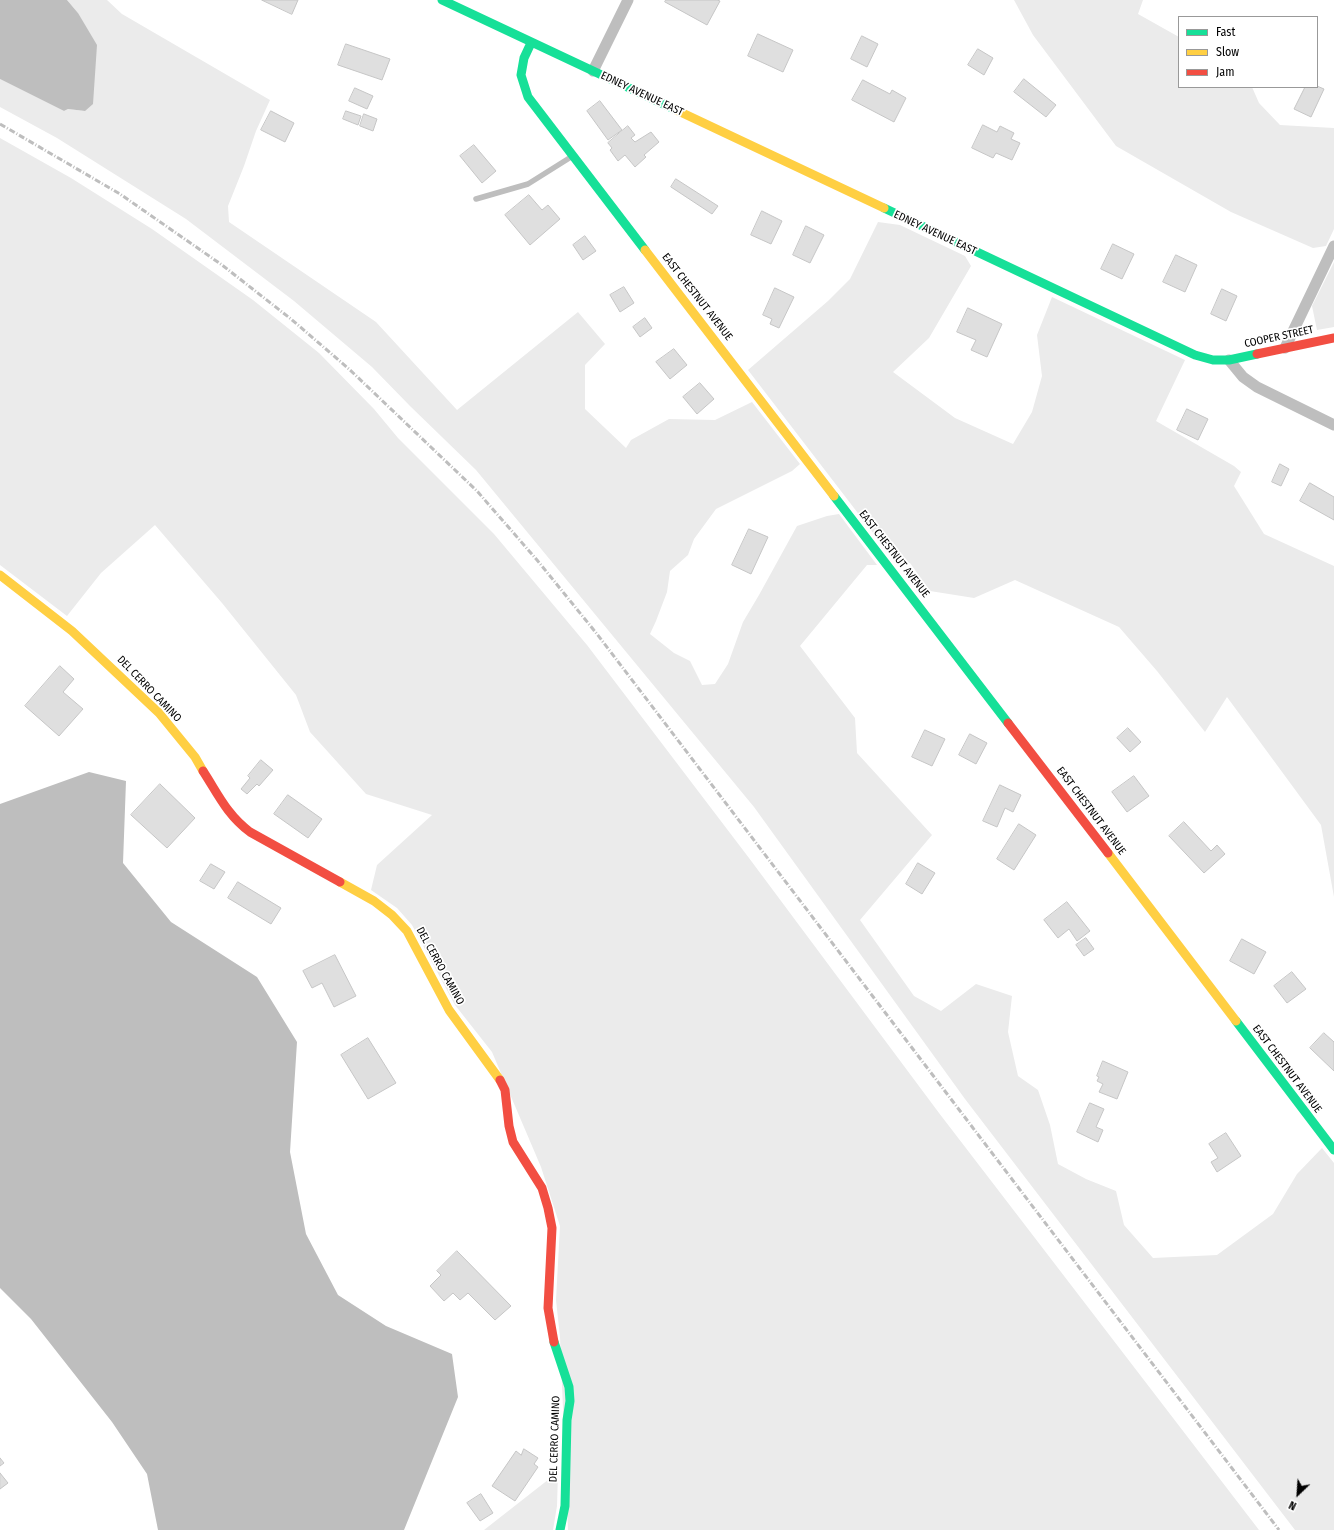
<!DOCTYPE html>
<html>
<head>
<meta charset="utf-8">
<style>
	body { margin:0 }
	#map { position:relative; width:1334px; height:1530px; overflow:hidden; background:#fff; font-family:"Fira Sans Condensed",sans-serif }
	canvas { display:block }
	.legend { position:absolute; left:1178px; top:16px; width:140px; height:72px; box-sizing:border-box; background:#fff; border:1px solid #999; margin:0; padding:5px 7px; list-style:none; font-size:12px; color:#000 }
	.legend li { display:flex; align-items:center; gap:8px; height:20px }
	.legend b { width:20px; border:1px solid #999 }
	.north { position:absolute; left:1278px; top:1474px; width:40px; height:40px; -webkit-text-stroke:3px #fff; paint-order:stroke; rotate:205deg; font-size:11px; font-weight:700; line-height:16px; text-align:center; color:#000 }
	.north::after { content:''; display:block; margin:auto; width:14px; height:18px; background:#000; clip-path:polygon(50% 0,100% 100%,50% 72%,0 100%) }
</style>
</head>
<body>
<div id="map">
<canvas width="1334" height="1530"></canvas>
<ul class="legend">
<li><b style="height:5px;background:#16e098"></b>Fast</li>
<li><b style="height:5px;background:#ffcf43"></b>Slow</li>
<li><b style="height:5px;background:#f24e42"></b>Jam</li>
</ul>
<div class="north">N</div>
</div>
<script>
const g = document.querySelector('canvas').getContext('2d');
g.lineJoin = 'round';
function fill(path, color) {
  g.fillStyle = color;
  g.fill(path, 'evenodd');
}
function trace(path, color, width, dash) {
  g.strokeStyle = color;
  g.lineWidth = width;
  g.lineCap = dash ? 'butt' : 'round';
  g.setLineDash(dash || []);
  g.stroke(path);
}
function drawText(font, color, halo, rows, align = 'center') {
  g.font = font + ' "Fira Sans Condensed",sans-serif';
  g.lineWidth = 3.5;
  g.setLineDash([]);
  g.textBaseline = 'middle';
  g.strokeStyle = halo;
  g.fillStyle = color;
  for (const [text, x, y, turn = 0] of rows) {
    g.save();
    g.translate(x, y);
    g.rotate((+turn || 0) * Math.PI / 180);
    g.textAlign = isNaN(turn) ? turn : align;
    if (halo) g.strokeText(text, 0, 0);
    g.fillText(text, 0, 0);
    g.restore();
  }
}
fill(new Path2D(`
	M67,0H107L122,14L270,100L256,131L244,166L228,206L229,222L376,322L457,410L578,312L605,344L585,365V409L626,448L631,440L669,419L715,420L752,402L800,464L792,471L716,509L694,539L688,555L670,571L667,592L656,621L650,634L674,653L690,661L702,685L715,684L728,664L743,622L759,595L797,526L827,516L839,514L877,565H867L800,646L855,718L857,753L932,835L860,920L914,996L941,1011L976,984L1012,996L1008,1032L1018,1076L1038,1090L1050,1125L1058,1164L1086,1179L1116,1191L1124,1225L1153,1258L1217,1255L1273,1214L1297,1174L1322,1148L1334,1163V1530H1295L965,1099L754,807L476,470L410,406L372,367L294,301L186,219L57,138L0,107V79L64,111L68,109L85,111L78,13Z
	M1014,0H1143L1138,14L1179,37V87H1252L1259,103L1280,125L1334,128V229L1326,246L1313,248L1231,212L1116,146L1033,35Z
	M0,138L71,178L152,229L253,300L319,353L374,409L398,438L494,534L587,645L749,858L939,1113L1259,1530H568L560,1337L556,1300L560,1226L541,1167L492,1052L455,1005L412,925L397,908L371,890L377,865L432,815L366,794L310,732L296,695L222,603L155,525L101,573L67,616L0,565Z
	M878,222L900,225L965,256L971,266L929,338L893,372L955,418L1013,444L1032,412L1042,376L1037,335L1052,297L1185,360L1156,421L1234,466L1241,472L1234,486L1264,534L1334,566V897L1321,825L1227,697L1205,732L1157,671L1119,627L1015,580L974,598L930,591L910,563L897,564L748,370L828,301L850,279Z
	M1334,262V327L1317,330L1312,306Z
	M558,1472L557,1506L553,1530H484Z`), '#ebebeb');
fill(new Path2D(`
	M0,0H67L78,13L97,45L93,104L85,111L68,109L64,111L0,79Z
	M89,772L126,781L123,863L171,922L257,977L297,1042L290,1152L306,1234L338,1295L386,1326L452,1354L458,1397L404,1530H158L147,1474L112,1422L31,1319L0,1288V804Z`), '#bebebe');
const building = new Path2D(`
	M262,0H298L292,14Z
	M666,0H717L720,1L707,25L665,2Z
	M758,34L793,50L783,72L748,56Z
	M862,36L878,44L867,67L851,59Z
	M346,44L390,59L382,80L338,65Z
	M978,49L993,58L984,75L968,65Z
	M1024,79L1056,105L1046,117L1014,92Z
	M863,80L890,94L892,90L906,98L894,122L852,100Z
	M1317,86L1324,89L1311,117L1294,109L1305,87H1317Z
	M355,88L373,96L367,109L349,101Z
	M600,101L622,130L608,140L587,111Z
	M271,111L294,123L285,142L261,130Z
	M346,111L361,116L358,125L343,119Z
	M364,114L377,119L373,131L360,126Z
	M983,125L997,132L1000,126L1014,133L1011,139L1020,143L1012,160L996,153L993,158L972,148Z
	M628,126L635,135L631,138L635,142L651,132L659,142L644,155L646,157L635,167L625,155L618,161L610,150L612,148L608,143Z
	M474,145L496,171L482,183L460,156Z
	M676,179L718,206L712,214L671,187Z
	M529,195L542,210L548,205L560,219L530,245L505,215Z
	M762,211L782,221L771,244L751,235Z
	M806,226L824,235L810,263L793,255Z
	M585,236L596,251L583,260L573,245Z
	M1113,244L1134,254L1122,279L1101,269Z
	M1176,255L1197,265L1185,292L1163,282Z
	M624,287L634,303L620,312L610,295Z
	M775,288L794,297L779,328L770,324L772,319L763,315Z
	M1222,289L1237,296L1226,321L1211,314Z
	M968,308L1002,324L987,357L971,350L976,340L957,332Z
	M645,318L652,328L640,337L633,327Z
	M674,349L687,365L670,379L656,362Z
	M700,383L714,399L697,414L683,397Z
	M1187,409L1208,419L1198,440L1177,430Z
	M1280,464L1289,469L1281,486L1272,482Z
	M1310,483L1334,497V520L1300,501Z
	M749,529L768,537L751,574L732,565Z
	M60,666L74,679L63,692L83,709L59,736L25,706Z
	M1128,728L1141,742L1130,752L1117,738Z
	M925,730L945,739L932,766L912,757Z
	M970,734L987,743L976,764L959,755Z
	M261,760L273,770L259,786L257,784L247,794L241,789L250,778L248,776Z
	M1134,776L1149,796L1127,812L1112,792Z
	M160,784L195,818L167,848L131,815Z
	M1000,785L1021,795L1013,812L1005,808L997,827L983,821Z
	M288,795L322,819L308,838L274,814Z
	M1184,822L1211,851L1217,845L1225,854L1204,873L1169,836Z
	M1019,824L1036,835L1014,870L997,859Z
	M918,863L935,873L922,894L906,884Z
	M211,864L225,872L214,889L200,881Z
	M238,882L281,908L271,924L228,898Z
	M1067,902L1090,931L1077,941L1069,929L1058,938L1044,920Z
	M1086,938L1094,949L1084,956L1076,945Z
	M1242,939L1266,952L1254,974L1230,961Z
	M335,955L356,996L334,1007L322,983L312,988L303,971Z
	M1292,972L1306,989L1287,1003L1274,986Z
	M1324,1033L1334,1042V1071L1310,1048Z
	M368,1038L396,1083L368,1099L341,1055Z
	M1103,1061L1128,1072L1117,1099L1099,1092L1103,1084L1097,1081L1099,1077L1097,1076Z
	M1090,1103L1104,1109L1096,1127L1103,1130L1098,1142L1077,1132Z
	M1226,1133L1241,1156L1217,1172L1211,1162L1218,1158L1209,1144Z
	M457,1251L511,1306L495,1320L468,1293L460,1300L453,1293L444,1301L430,1286L441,1275L437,1271Z
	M524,1449L538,1458L534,1464L538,1467L515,1501L492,1486L516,1451L521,1455Z
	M0,1458L4,1463L0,1466Z
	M0,1473L8,1483L0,1489Z
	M481,1494L493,1513L480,1521L467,1503Z`);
fill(building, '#dfdfdf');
trace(building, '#c6c6c6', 1);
trace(new Path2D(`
	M476,199L528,184L571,157`), '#bebebe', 5.5);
trace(new Path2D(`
	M593,71L628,0
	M1285,348L1334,246
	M1229,360L1243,377L1257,387L1334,425`), '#bebebe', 11);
trace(new Path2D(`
	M442,0L674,109
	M531,43L524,58L521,75L528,97L645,250
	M884,208L1195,355L1213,360H1229L1257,354
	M834,496L1008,723
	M1236,1021L1334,1150
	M554,1342L569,1387L570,1401L567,1420L565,1506L560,1530`), '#16e098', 9);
trace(new Path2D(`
	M674,109L884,208
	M645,250L834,496
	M0,575L72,631L159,713L195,757L203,771
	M1108,853L1236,1021
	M340,882L374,901L392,915L407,931L449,1010L500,1080`), '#ffcf43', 9);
trace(new Path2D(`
	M1257,354L1334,338
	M1008,723L1108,853
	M203,771C218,794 227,815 250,832L340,882
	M500,1080L505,1090L509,1126L513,1142L542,1188L548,1208L552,1228L548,1308L554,1342`), '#f24e42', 9);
trace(new Path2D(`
	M0,124L120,194L222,265L291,319L349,369L477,491L537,560L597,634L1279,1530`), '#bebebe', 3, [6, 2, 1, 2]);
drawText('11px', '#000', '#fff', [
	["EDNEY AVENUE EAST",642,94,25],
	["EDNEY AVENUE EAST",935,233,25],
	["EAST CHESTNUT AVENUE",697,297,52],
	["COOPER STREET",1279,337,-12],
	["EAST CHESTNUT AVENUE",894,554,52],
	["DEL CERRO CAMINO",149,689,46],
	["EAST CHESTNUT AVENUE",1091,811,53],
	["DEL CERRO CAMINO",440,966,61],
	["EAST CHESTNUT AVENUE",1287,1069,53],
	["DEL CERRO CAMINO",555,1439,-88]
]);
</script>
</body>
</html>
